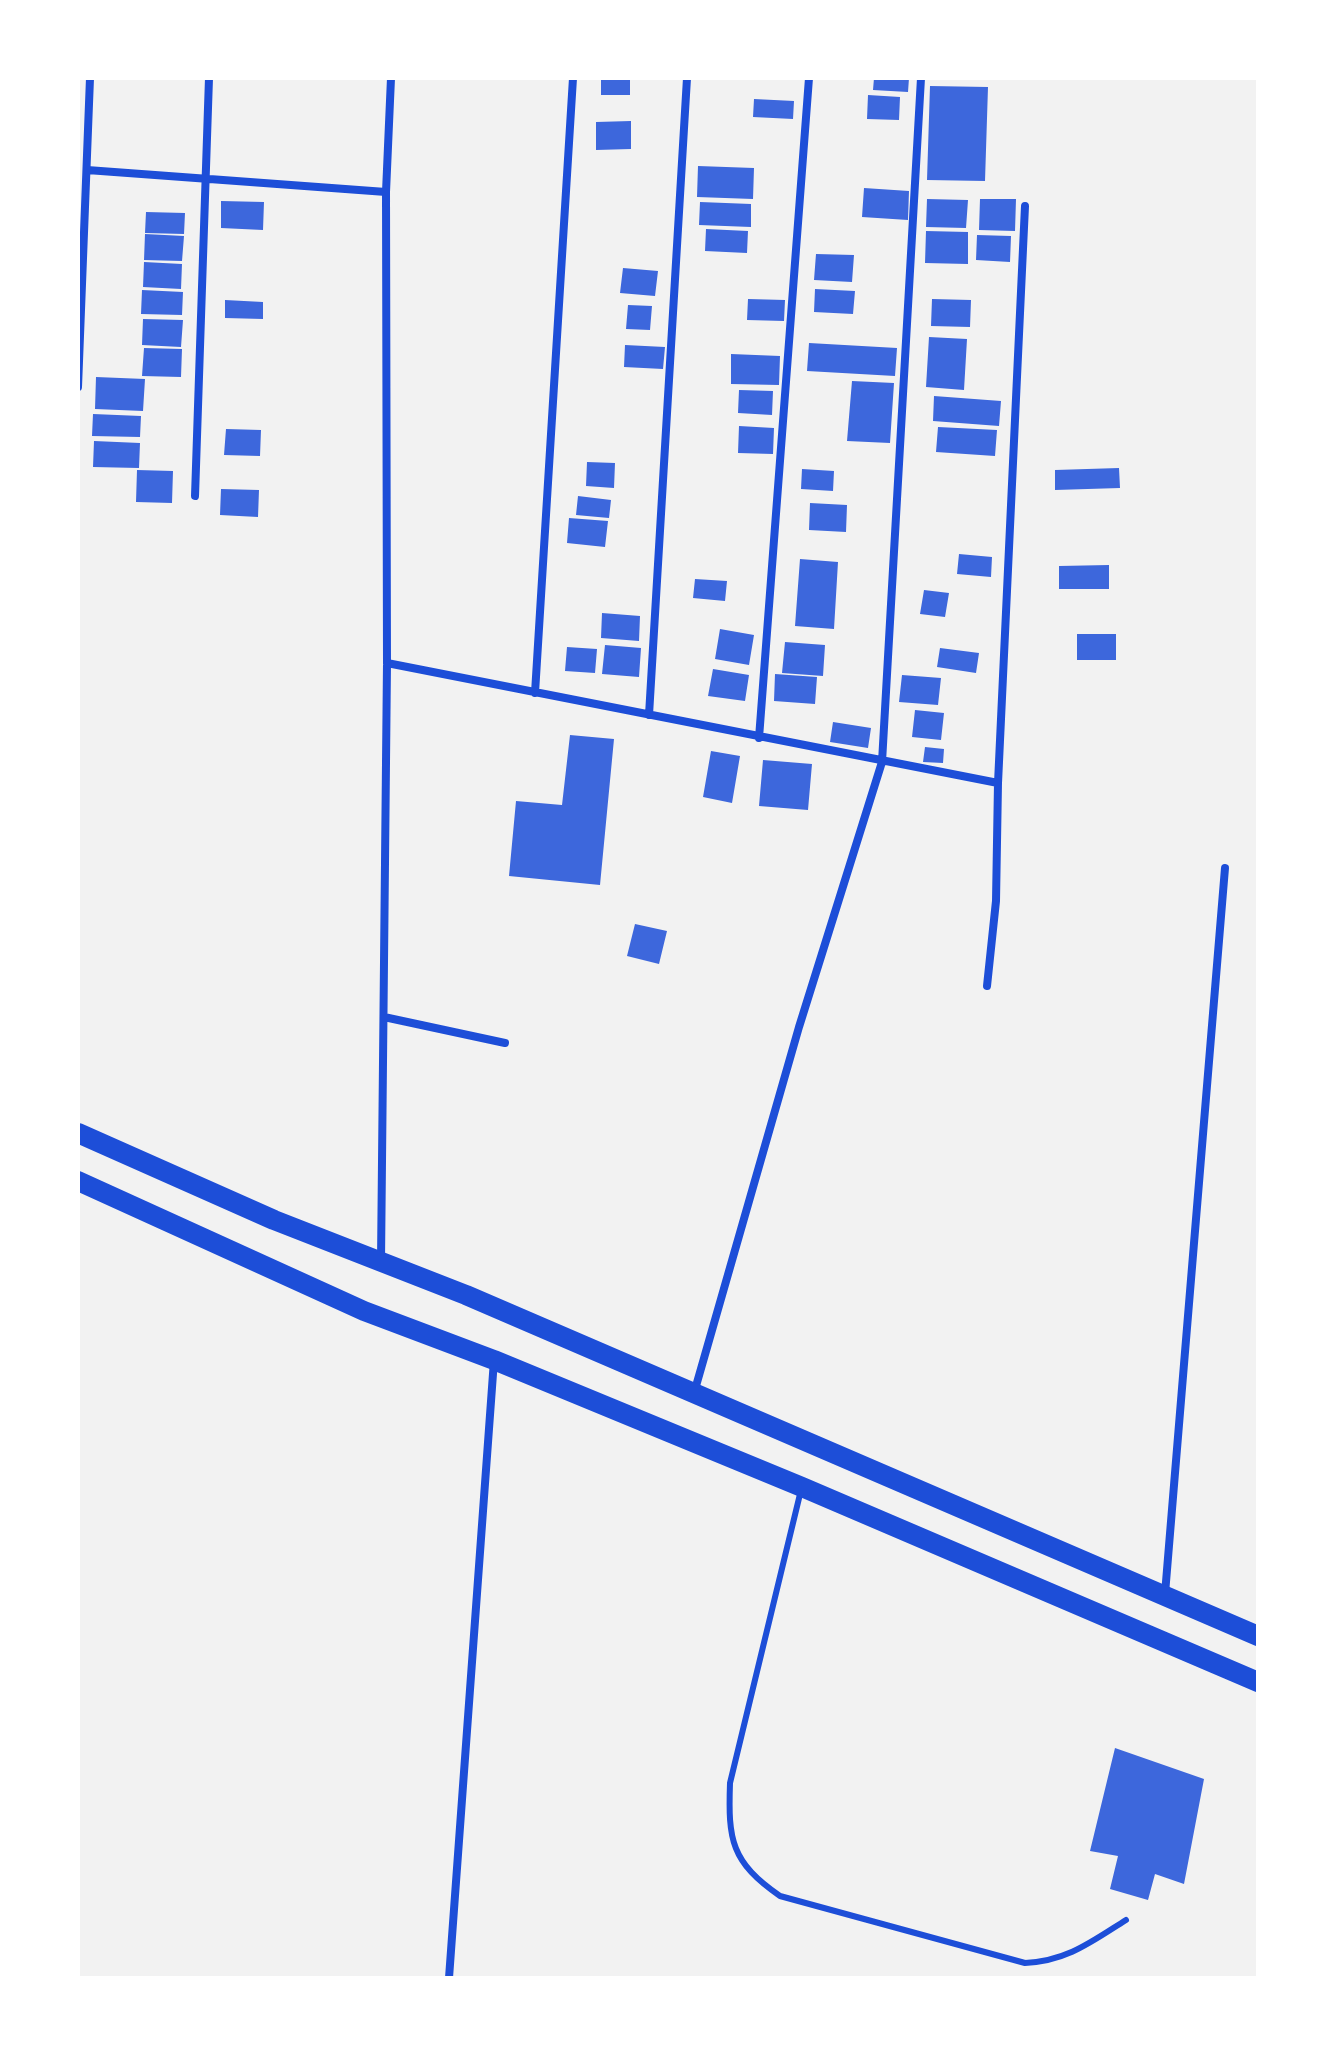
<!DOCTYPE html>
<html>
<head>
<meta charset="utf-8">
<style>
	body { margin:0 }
	#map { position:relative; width:1336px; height:2056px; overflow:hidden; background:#f2f2f2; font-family:Lora,serif }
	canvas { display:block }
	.frame { position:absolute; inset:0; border:80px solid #fff; pointer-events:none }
</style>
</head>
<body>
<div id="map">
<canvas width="1336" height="2056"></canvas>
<div class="frame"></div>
</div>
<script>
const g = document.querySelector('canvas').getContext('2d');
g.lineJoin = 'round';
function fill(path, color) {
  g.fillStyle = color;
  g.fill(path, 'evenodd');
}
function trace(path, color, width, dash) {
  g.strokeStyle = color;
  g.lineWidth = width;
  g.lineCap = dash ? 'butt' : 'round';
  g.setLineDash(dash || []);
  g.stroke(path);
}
fill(new Path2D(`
	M601,78H630V95H601Z
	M874,78H909L908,92L873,90Z
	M930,86L988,87L985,181L927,180Z
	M868,95L900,97L899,120L867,119Z
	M754,99L794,101L793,119L753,117Z
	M631,121V149L596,150V122Z
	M698,166L754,168L753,199L697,197Z
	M864,188L909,191L908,220L862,217Z
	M927,199L968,200L966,228L926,227Z
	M980,199H1016L1015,231L979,230Z
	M221,201L264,202L263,230L221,228Z
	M700,202L751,204V227L699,225Z
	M146,212L185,213L184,234L145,233Z
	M706,229L748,231L747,253L705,251Z
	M926,231L968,232V264L925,263Z
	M145,234L184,236L182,261L144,260Z
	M977,235L1011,236L1010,262L976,260Z
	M816,254L854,255L852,282L814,280Z
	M144,262L182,264L181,289L143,287Z
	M623,268L658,271L655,296L620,293Z
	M815,289L855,291L853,314L814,312Z
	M142,290L183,292L182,315L141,314Z
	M748,299L785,300L784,321L747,320Z
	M932,299L971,300L970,327L931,326Z
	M225,300L263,302V319L225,318Z
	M628,305L652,306L650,330L626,329Z
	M143,319L183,320L181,347L142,345Z
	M929,337L967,339L964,390L926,387Z
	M809,343L897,348L895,376L807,371Z
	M625,345L665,347L663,369L624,367Z
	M144,348L182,349L181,377L142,376Z
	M731,354L780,356L779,385L731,384Z
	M96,377L145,379L143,411L95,409Z
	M852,381L894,383L890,443L847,441Z
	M739,390L773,391L772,415L738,413Z
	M934,396L1001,401L999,426L933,421Z
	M93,414L141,416L140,437L92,436Z
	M739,426L774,428L773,454L738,453Z
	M938,427L997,430L995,456L936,452Z
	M226,429L261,430L260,456L224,455Z
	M94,441L140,443L139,468L93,467Z
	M587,462L615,463L614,488L586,486Z
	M1119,468L1120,488L1055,490V470Z
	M802,469L834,471L833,491L801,489Z
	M137,470L173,471L172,503L136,502Z
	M221,489L259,490L258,517L220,515Z
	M578,496L611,500L609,518L576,515Z
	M810,503L847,505L846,532L809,530Z
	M569,518L608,521L605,547L567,543Z
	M959,554L992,557L991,577L957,574Z
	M800,559L838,562L834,629L795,626Z
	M1109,565V589H1059V566Z
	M695,579L727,581L725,601L693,598Z
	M924,590L949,593L945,617L920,614Z
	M602,613L640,616L639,641L601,638Z
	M720,629L754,635L749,665L715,659Z
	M1077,634H1116V660H1077Z
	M785,642L825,645L823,676L782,673Z
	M605,645L641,648L639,677L602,674Z
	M567,647L597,649L595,673L565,671Z
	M940,648L979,653L976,673L937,667Z
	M713,669L749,675L745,701L708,696Z
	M775,674L817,677L815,704L774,701Z
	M902,675L941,678L938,705L899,702Z
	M915,710L944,713L941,740L912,737Z
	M833,722L871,728L868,748L830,742Z
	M570,735L614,739L600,885L509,876L516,801L562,805Z
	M925,747L944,749L943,763L923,762Z
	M711,751L740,756L732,803L703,797Z
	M763,760L812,764L808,810L759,806Z
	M635,924L667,931L659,964L627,956Z
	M1115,1748L1204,1779L1184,1884L1155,1874L1148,1900L1110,1889L1118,1856L1090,1851Z`), '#3d67dc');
trace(new Path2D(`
	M801,1490L730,1783C728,1840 731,1862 780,1896L1025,1963C1067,1961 1091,1942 1126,1920`), '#1d4ed8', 6);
trace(new Path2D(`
	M87,170L386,192
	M78,387L90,78
	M195,496L209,78
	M387,663L998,783L1025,206
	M535,693L573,78
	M649,715L687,78
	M759,738L809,78
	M987,986L996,901L998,783
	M384,1017L505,1043
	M381,1261L387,663L386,192L391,78
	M694,1393L799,1027L882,762L921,78
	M1165,1594L1225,868
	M449,1978L494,1360`), '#1d4ed8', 8);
trace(new Path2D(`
	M78,1133L274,1220L466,1295L1258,1636
	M78,1181L364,1311L494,1360L802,1487L1258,1682`), '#1d4ed8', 20);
</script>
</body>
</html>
